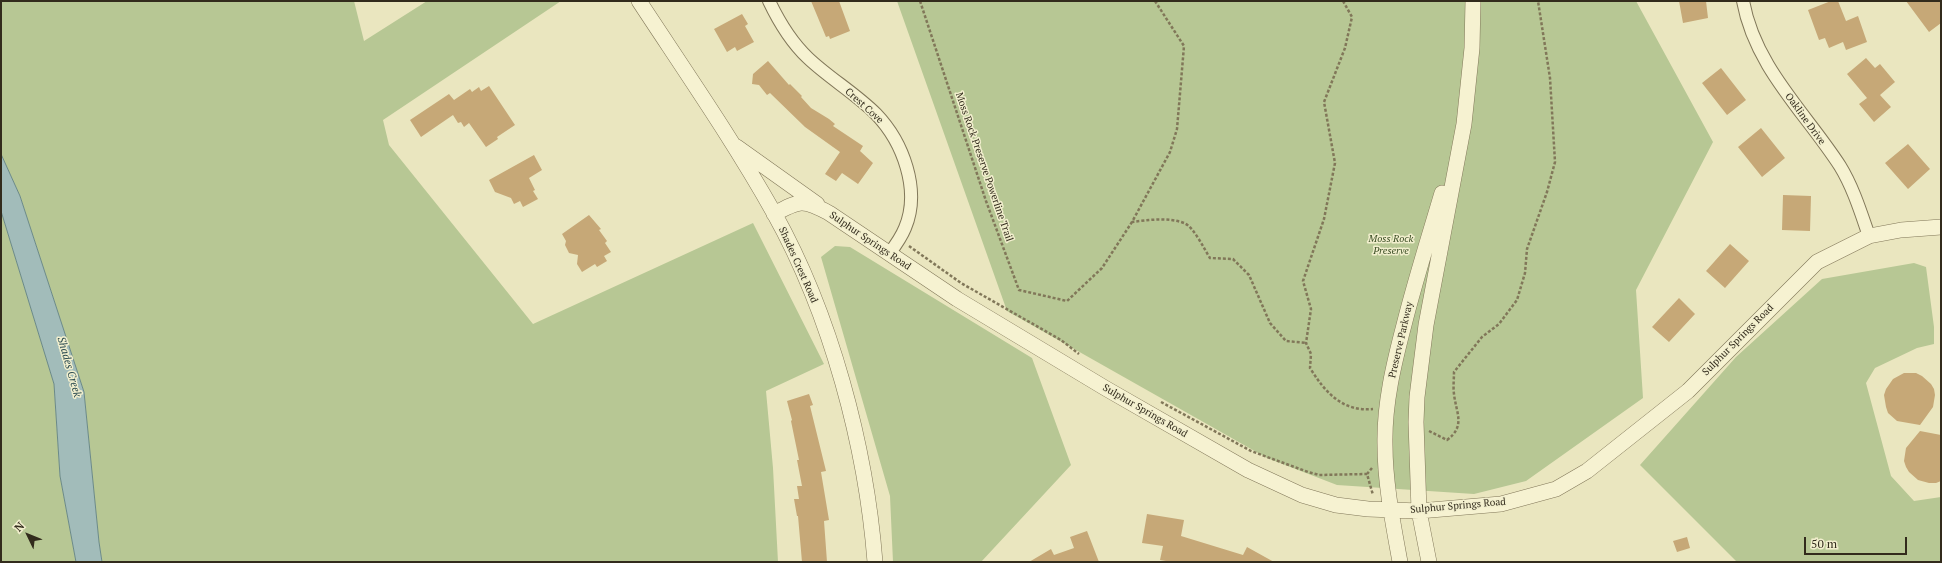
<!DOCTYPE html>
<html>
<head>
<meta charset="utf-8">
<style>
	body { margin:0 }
	#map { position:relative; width:1942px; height:563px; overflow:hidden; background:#eae6bf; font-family:"PT Serif",serif }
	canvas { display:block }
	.frame { position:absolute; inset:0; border:2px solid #322b1c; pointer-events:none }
	.north { position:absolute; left:8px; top:515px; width:40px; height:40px; -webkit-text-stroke:3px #f2efce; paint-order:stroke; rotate:313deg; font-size:11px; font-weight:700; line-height:16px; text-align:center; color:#322b1c }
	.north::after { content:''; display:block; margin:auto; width:14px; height:18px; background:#322b1c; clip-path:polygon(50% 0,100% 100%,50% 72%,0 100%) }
	.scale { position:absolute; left:1804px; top:537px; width:103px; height:18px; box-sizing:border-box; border:2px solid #322b1c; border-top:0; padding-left:5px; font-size:12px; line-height:14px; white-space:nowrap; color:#322b1c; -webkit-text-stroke:3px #f2efce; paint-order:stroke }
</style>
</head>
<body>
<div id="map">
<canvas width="1942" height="563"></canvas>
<div class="frame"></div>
<div class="north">N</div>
<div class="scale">50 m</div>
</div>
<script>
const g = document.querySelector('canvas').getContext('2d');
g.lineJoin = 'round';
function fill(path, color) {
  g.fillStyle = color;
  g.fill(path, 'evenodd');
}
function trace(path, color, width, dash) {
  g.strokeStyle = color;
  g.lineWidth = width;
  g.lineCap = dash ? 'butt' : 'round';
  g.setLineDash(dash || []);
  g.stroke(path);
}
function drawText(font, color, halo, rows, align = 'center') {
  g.font = font + ' "PT Serif",serif';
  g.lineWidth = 3;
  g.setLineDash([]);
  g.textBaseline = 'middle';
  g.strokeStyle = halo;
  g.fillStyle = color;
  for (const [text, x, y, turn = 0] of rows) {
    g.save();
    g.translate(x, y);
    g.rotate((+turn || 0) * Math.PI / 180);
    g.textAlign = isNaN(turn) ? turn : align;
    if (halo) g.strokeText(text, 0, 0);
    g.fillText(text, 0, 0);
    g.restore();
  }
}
fill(new Path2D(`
	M1,1H354L364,41L427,1H561L383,120L389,145L533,324L753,223L824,364L766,391L773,468L778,562H102L99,542L84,392L20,196L1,154Z
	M897,1H1636L1713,142L1636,290L1643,398L1526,481L1474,494L1337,485L1267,458L1007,311Z
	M1,211L54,384L60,476L76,562H1Z
	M835,246L850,247L1032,358L1071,465L981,562H893L890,496L821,257Z
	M1914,263L1926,267L1934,327V344L1917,348L1875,368L1866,383L1891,476L1914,501L1941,497V562H1737L1640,465L1736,357L1822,279Z`), '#b7c794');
const water = new Path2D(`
	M1,154L20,196L84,392L99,542L102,562H76L60,476L54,384L1,211Z`);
fill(water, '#a2bcba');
trace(water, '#6a8988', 1);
fill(new Path2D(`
	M811,1H839L850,31L830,39L829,36L826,37Z
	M1679,1H1706L1708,18L1683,23Z
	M1831,1H1838L1846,21L1858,16L1867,42L1846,50L1843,42L1829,48L1825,38L1819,40L1808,10Z
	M1906,1H1941V23L1929,32Z
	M742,14L748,24L745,26L754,42L737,51L735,47L727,52L714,29Z
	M1866,58L1875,68L1880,64L1895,82L1880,95L1891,107L1874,122L1859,104L1867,98L1847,74Z
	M768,61L789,85L790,84L802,96L801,97L811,108L829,119L835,124L833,126L863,146L860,151L873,163L858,184L842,173L836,181L825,174L840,152L805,127L770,93L767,95L759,85L752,84L753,74Z
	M1721,68L1746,100L1727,115L1702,83Z
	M489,86L515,125L497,137L498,139L486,147L469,123L464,127L461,122L458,123L453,115L421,137L410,120L449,94L454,100L470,89L472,92L479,87L481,91Z
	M1761,128L1785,158L1762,177L1738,147Z
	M1908,144L1930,169L1908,189L1885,163Z
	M534,155L542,170L529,178L535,190L533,191L538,199L523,207L520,201L514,204L511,198L495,192L489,180Z
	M1783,195L1811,196L1810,231L1782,230Z
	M589,215L601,229L599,230L607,241L605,243L611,252L604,256L607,261L597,267L595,264L582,272L577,264L578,255L569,253L565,245L566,241L562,234Z
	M1730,244L1749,261L1725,288L1706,271Z
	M1679,298L1695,314L1669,342L1652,327Z
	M1904,373H1916L1922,376L1931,384L1934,389L1935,395L1933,407L1920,425L1897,421L1888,413L1886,407L1884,395L1886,389L1893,379Z
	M809,394L813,405L810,406L826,471L821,472L829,520L824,521L827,562H802L798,516H797L794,499H799L797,486H802L797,460H799L791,421L792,420L787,401Z
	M1920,431L1941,435V481L1936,483H1929L1918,480L1909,472L1906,467L1904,461L1906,448Z
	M1147,514L1184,520L1181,536L1243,555L1247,547L1274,562H1172L1160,560L1163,546L1142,543Z
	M1087,531L1099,562H1029L1051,549L1054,555L1074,548L1070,537Z
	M1687,537L1690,548L1677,552L1673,541Z`), '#c6a877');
const minor = new Path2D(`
	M769,1C779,22 791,42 808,58C829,78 855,93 876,114C903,142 921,190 905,228C901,238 895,246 889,254
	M1743,1C1755,67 1805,112 1840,166C1853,187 1861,213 1869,236`);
const tertiary = new Path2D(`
	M639,1C685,71 733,140 774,213C831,315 866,446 875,562
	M737,147L817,204
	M774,214C800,200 803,199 829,213L957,299L1105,388L1248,470L1302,495L1336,505L1368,509L1419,511L1501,504L1556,489L1587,471L1688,391L1817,262L1869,236L1901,230L1941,227
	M1400,562C1393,523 1385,484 1385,445C1384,404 1394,363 1404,325C1415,281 1429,237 1442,193
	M1429,562L1419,511L1416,422L1417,397L1426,325L1464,124L1472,48L1473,1`);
trace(minor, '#817759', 14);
trace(tertiary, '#817759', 16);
trace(new Path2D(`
	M920,1L986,201L1019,290L1067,301L1102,268L1132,222
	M1155,1L1184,46L1177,129L1170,152L1132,222C1148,220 1168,217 1184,223C1194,227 1204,249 1210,258L1233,259L1249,275L1270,323L1286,341L1306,343
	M1343,1L1352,17L1345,48L1324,102L1335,163L1324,219L1303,281L1311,309L1306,343L1311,354L1310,368C1325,392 1342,412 1373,409
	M909,246L961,283L1061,340L1079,354
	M1161,402L1251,451L1308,472L1319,475L1367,474
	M1429,431L1447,440C1466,426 1456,413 1454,394C1453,387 1454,379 1454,372L1482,337L1499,324L1517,300L1525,273L1527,249L1547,192L1555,162L1550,78L1538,1
	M1372,468L1367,474L1373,495`), '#817759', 2.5, [3, 2]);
trace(minor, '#f6f2d1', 12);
trace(tertiary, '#f6f2d1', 15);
drawText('10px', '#322b1c', '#f2efce', [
	["Crest Cove",864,106,42],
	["Oakline Drive",1805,119,54],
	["Moss Rock Preserve Powerline Trail",984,167,71],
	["Sulphur Springs Road",870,241,34],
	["Shades Crest Road",798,265,66],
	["Preserve Parkway",1401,340,-77],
	["Sulphur Springs Road",1738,340,-45],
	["Sulphur Springs Road",1145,411,30],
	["Sulphur Springs Road",1458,506,-5]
]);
drawText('italic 10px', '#3a4d24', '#f2efce', [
	["Moss Rock",1391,239],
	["Preserve",1391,251]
]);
drawText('italic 11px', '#2c4c51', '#f2efce', [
	["Shades Creek",69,367,74]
]);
</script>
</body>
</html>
